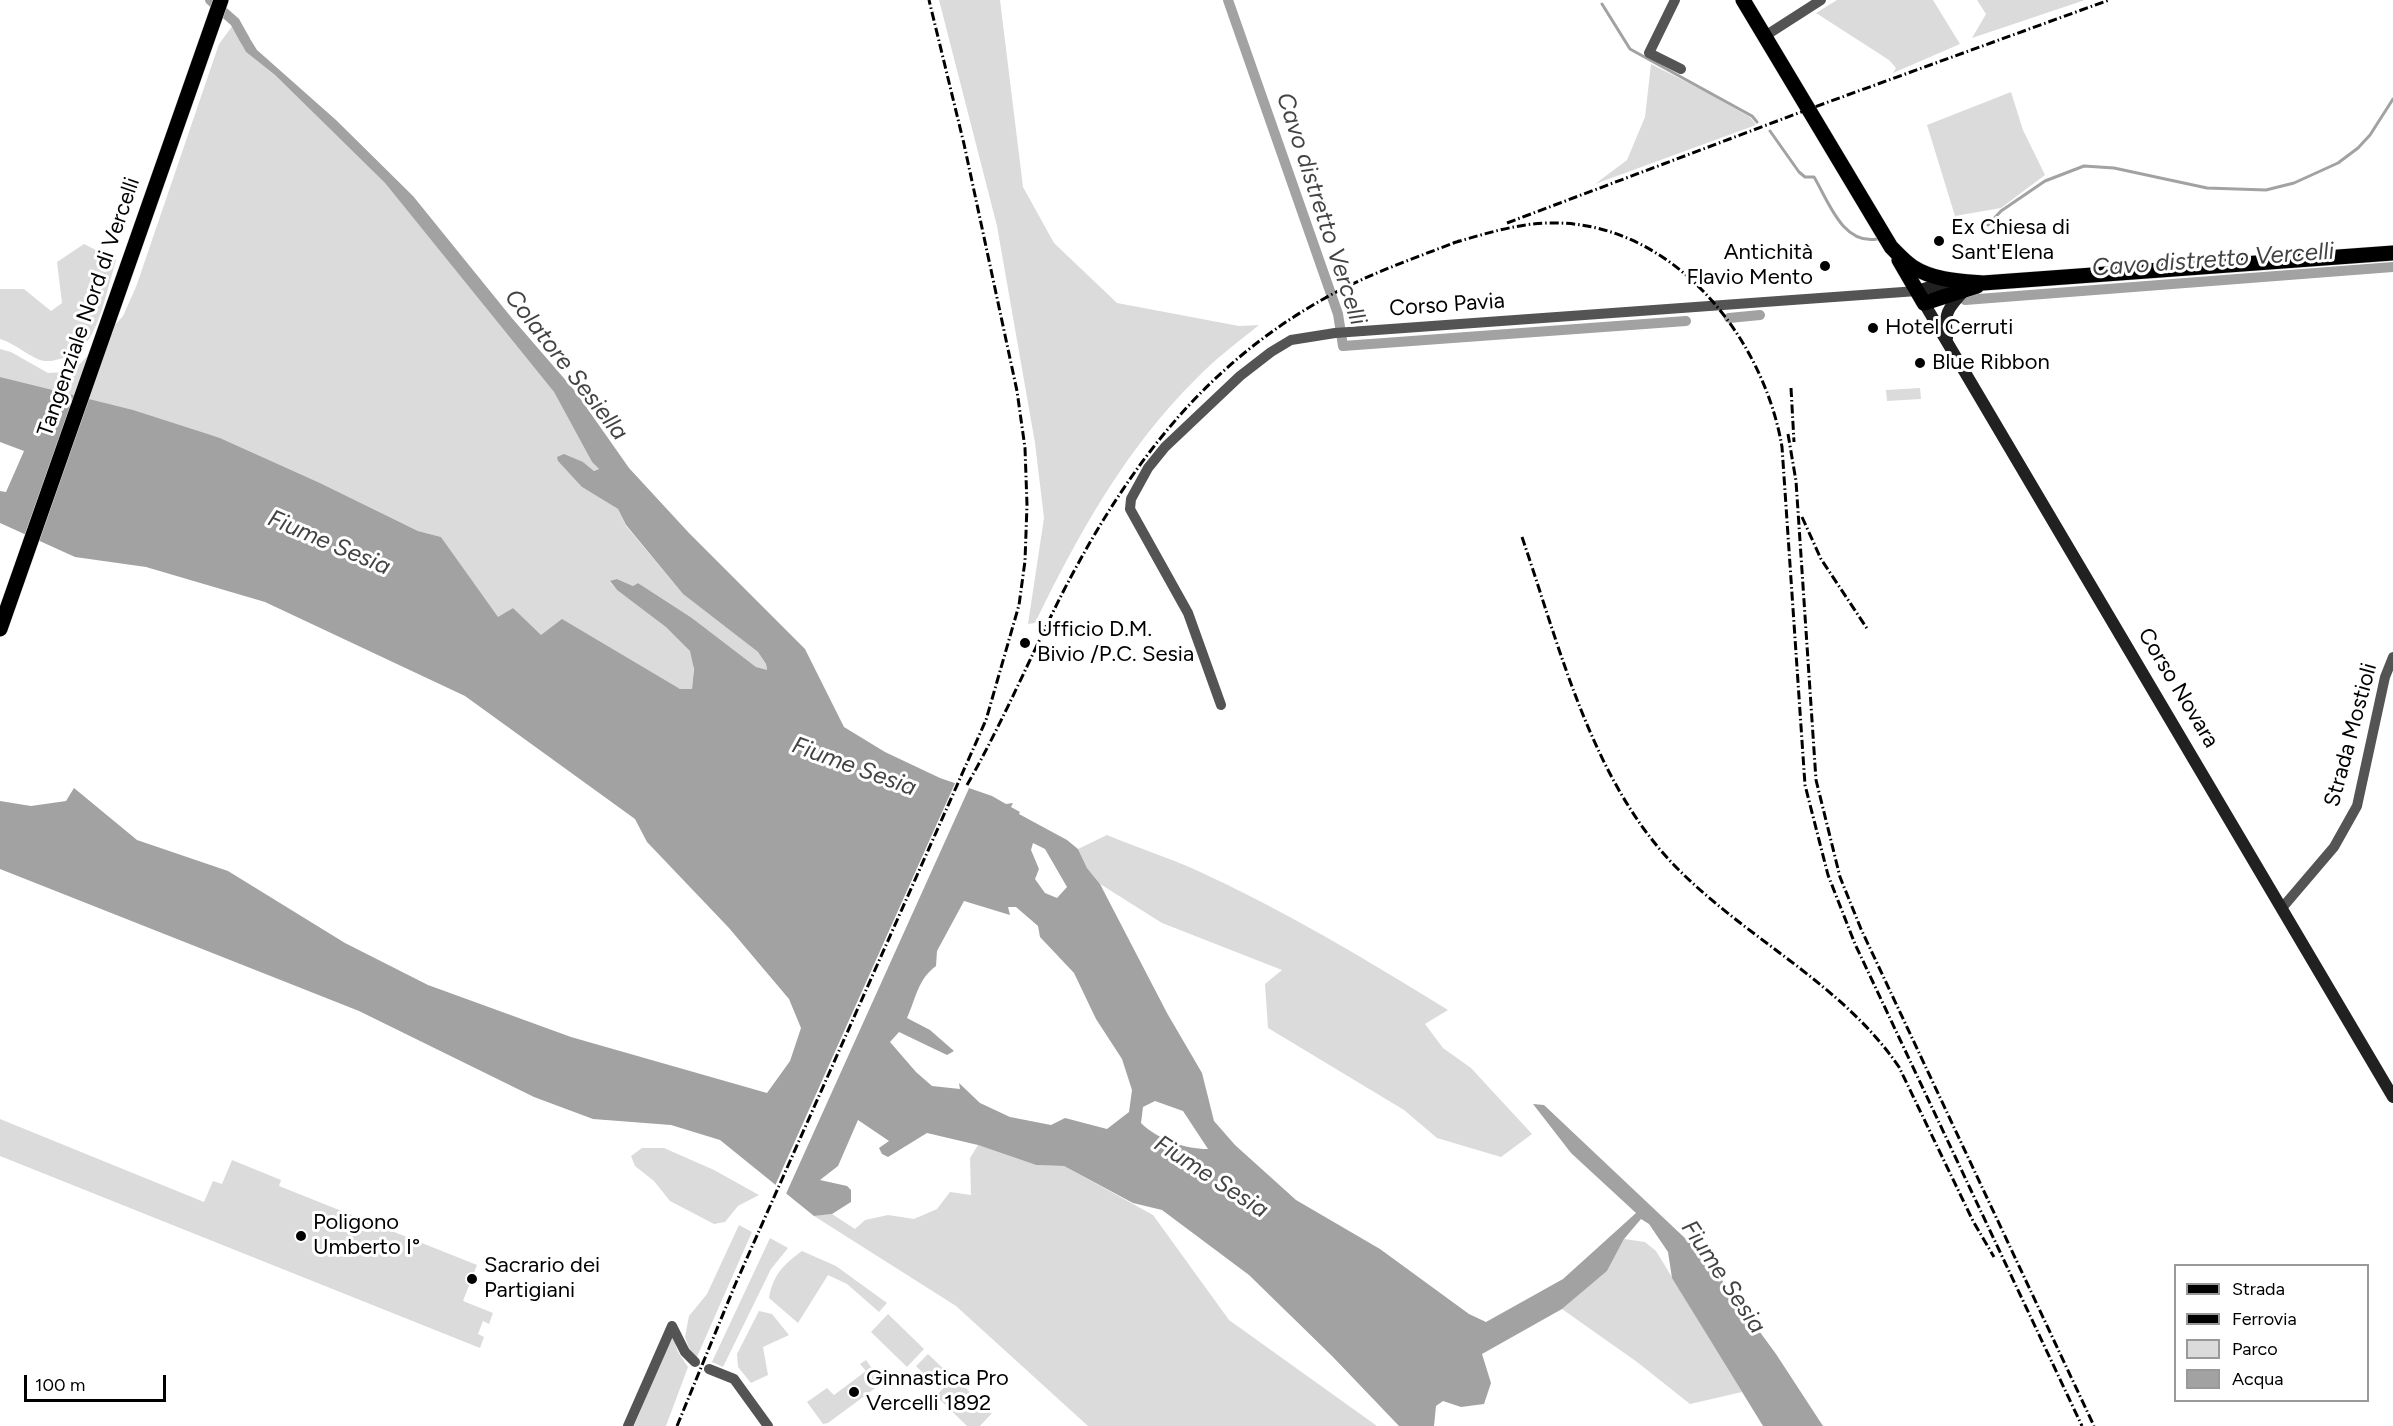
<!DOCTYPE html>
<html>
<head>
<meta charset="utf-8">
<style>
	body { margin:0 }
	#map { position:relative; width:2393px; height:1426px; overflow:hidden; background:#fff; font-family:Figtree,sans-serif }
	canvas { display:block }
	.legend { position:absolute; left:2174px; top:1264px; width:195px; height:138px; box-sizing:border-box; background:#fff; border:2px solid #999; margin:0; padding:8px 10px; list-style:none; font-size:18px; color:#000 }
	.legend li { display:flex; align-items:center; gap:12px; height:30px }
	.legend b { width:30px; border:2px solid #999 }
	.scale { position:absolute; left:24px; top:1375px; width:142px; height:27px; box-sizing:border-box; border:3px solid #000; border-top:0; padding-left:8px; font-size:18px; line-height:21px; white-space:nowrap; color:#000; -webkit-text-stroke:4px #fff; paint-order:stroke }
</style>
</head>
<body>
<div id="map">
<canvas width="2393" height="1426"></canvas>
<ul class="legend">
<li><b style="height:8px;background:#000"></b>Strada</li>
<li><b style="height:8px;background:#000"></b>Ferrovia</li>
<li><b style="height:16px;background:#dbdbdb"></b>Parco</li>
<li><b style="height:16px;background:#a2a2a2"></b>Acqua</li>
</ul>
<div class="scale">100 m</div>
</div>
<script>
const g = document.querySelector('canvas').getContext('2d');
g.lineJoin = 'round';
function fill(path, color) {
  g.fillStyle = color;
  g.fill(path, 'evenodd');
}
function trace(path, color, width, dash) {
  g.strokeStyle = color;
  g.lineWidth = width;
  g.lineCap = dash ? 'butt' : 'round';
  g.setLineDash(dash || []);
  g.stroke(path);
}
function drawText(font, color, halo, rows, align = 'center') {
  g.font = font + ' Figtree,sans-serif';
  g.lineWidth = 6;
  g.setLineDash([]);
  g.textBaseline = 'middle';
  g.strokeStyle = halo;
  g.fillStyle = color;
  for (const [text, x, y, turn = 0] of rows) {
    g.save();
    g.translate(x, y);
    g.rotate((+turn || 0) * Math.PI / 180);
    g.textAlign = isNaN(turn) ? turn : align;
    if (halo) g.strokeText(text, 0, 0);
    g.fillText(text, 0, 0);
    g.restore();
  }
}
fill(new Path2D(`
	M939,0H1000L1023,187L1054,243L1117,303L1239,326L1259,325C1238,342 1215,359 1196,379C1125,449 1078,535 1035,623L1028,624L1044,518L1035,443L997,226Z
	M1837,0H1933L1960,44L1893,73L1896,68L1889,60L1816,13Z
	M1977,0H2085L1972,38L1986,14Z
	M233,25L246,52L275,75L385,183L554,392L592,462L599,469L594,471L583,462L582,487L618,509L626,526L683,594L758,652L766,664L767,671L756,667L692,618L638,583L633,586L617,579L610,582L617,590C634,603 681,634 690,651C696,663 693,677 692,689H680L540,635L513,608L498,618L441,537L418,531L320,483L220,438L0,377V349L11,352L48,373L68,372L81,363L123,316L136,287L219,44Z
	M1651,64L1708,93L1750,117L1756,125L1595,184L1627,160L1645,117Z
	M2011,92L2023,130L2045,175L2001,208L1955,216L1927,125Z
	M84,244L116,260C110,280 100,324 89,339C80,352 60,362 45,361C33,360 15,343 0,339V289H24L51,311L62,303L57,262Z
	M1920,388L1921,399L1887,401L1886,390Z
	M1107,835C1136,847 1167,857 1196,870C1284,910 1367,960 1448,1010L1425,1024L1443,1048L1471,1068L1532,1134L1501,1157L1437,1138L1404,1110L1268,1028L1265,984L1282,970L1162,923L1100,884L1087,868L1078,849Z
	M0,1119L204,1202L213,1181L222,1184L232,1160L281,1180L279,1186L477,1265L463,1301L493,1313L489,1324L483,1321L478,1334L484,1337L480,1348L0,1156Z
	M978,1145L1036,1165L1064,1166L1153,1215L1229,1320L1377,1426H1088L956,1306L814,1216L832,1214L855,1229L865,1220L888,1215L914,1219L937,1209L950,1192L971,1195L970,1158Z
	M642,1148H664L714,1170L759,1195L738,1206L725,1222L714,1224L670,1201L654,1181L635,1166L631,1156Z
	M739,1225L752,1232L696,1359L690,1351L685,1337L689,1316L707,1294Z
	M770,1238L788,1248L771,1269L723,1367L712,1362Z
	M1624,1239L1645,1242L1656,1251L1742,1392L1690,1404L1637,1362L1562,1309L1607,1271Z
	M802,1251L836,1266L887,1303L879,1312L847,1284L828,1275L798,1323L769,1298C773,1275 783,1265 802,1251Z
	M759,1311L772,1314L789,1335L763,1347L768,1375L751,1383L738,1367L737,1354Z
	M888,1314L924,1349L907,1367L871,1332Z
	M672,1335L678,1352L688,1367L666,1426H634Z
	M928,1354L951,1376L939,1389L916,1366Z
	M866,1360L882,1383L828,1423L823,1424L807,1402L827,1388L834,1395L866,1371L860,1364Z
	M954,1377L992,1413L980,1426H967L936,1396Z`), '#dbdbdb');
fill(new Path2D(`
	M242,26L257,50L336,120L413,196L511,317L575,391L629,468L689,533L805,649L844,727L885,752L940,778L992,796L1006,804L1013,803L1011,807L1020,812L1019,814L1067,840L1078,849L1087,868L1100,884L1167,1013L1202,1073L1214,1121L1235,1145L1296,1200L1380,1249L1469,1314L1486,1322L1563,1279L1636,1213L1571,1153L1533,1104L1544,1105L1705,1257L1776,1354L1823,1426H1763L1672,1278L1668,1252L1649,1224L1641,1219L1624,1239L1607,1271L1562,1309L1482,1354L1491,1383L1484,1404L1461,1407L1443,1401L1436,1406L1434,1426H1399L1332,1356L1249,1275L1162,1210L1133,1203L1064,1166L1036,1165L978,1145L927,1133L888,1157L882,1154L879,1148L889,1141L858,1120L838,1166L820,1180L847,1186L851,1190V1202L832,1214L814,1216L720,1140L671,1125L593,1119L534,1097L359,1011L0,869V801L31,806L66,801L74,788L137,840L228,871L345,943L428,985L571,1037L767,1093L790,1061L801,1028L789,999L729,928L647,842L635,819L465,696L265,602L146,567L75,557L0,523V491L6,492L24,451L0,442V377L133,410L220,438L320,483L418,531L441,537L498,617L513,608L541,635L562,619L680,689H692L694,669L690,651L666,627L617,590L610,581L617,579L633,586L638,583L692,618L756,667L767,670L766,664L758,652L683,594L626,525L618,509L582,487L558,461L557,457L564,454L583,462L594,471L599,469L592,462L554,392L385,183L275,75L246,52L234,30ZM1033,843L1045,849L1067,887L1057,898L1045,893L1035,879L1039,869L1031,850ZM964,901L1010,915L1008,907H1016L1038,926L1040,937L1074,973L1096,1019L1122,1059L1132,1090L1129,1112L1107,1129L1065,1118L1051,1125L1010,1117L980,1103L959,1083L960,1089L932,1086L916,1072L890,1042L899,1032L947,1055L954,1051L930,1030L907,1018C916,998 918,979 936,966L937,951ZM1155,1101L1183,1111L1208,1149C1184,1149 1157,1139 1141,1123L1143,1107Z`), '#a2a2a2');
fill(new Path2D(`
	M956,781L970,786L785,1196L774,1188Z`), '#fff');
trace(new Path2D(`
	M1602,4L1630,49L1752,116L1757,122
	M1770,131L1799,172L1805,177H1814C1828,200 1842,245 1877,239
	M1988,225L2001,211L2045,181L2084,166L2114,168L2207,188L2266,190L2294,183L2338,163L2358,148L2370,135L2393,99`), '#a2a2a2', 3);
trace(new Path2D(`
	M210,0L235,22L245,40
	M1228,0L1338,314L1343,346L1686,321
	M1965,300L2393,267
	M1729,318L1760,315`), '#a2a2a2', 10);
const primary = new Path2D(`
	M1743,0L1891,247C1898,254 1905,262 1913,267C1933,280 1959,281 1983,283L2393,253
	M1899,260L1924,303L1977,286
	M0,629L221,0`);
trace(primary, '#dbdbdb', 16);
trace(new Path2D(`
	M1675,0L1649,53L1681,69
	M1765,36L1821,0
	M1221,705L1188,613L1130,509L1131,499L1148,468L1165,447L1240,376L1271,352L1291,340L1335,333L1917,291
	M2282,908L2334,847L2357,806L2385,677L2393,657
	M672,1326L685,1352L695,1362
	M709,1369L734,1379L768,1426
	M628,1426L672,1326`), '#545454', 10);
trace(new Path2D(`
	M1917,291L1950,281
	M1924,303L2393,1097
	M1947,338C1944,313 1947,309 1964,291`), '#212121', 12);
trace(primary, '#000', 15);
trace(new Path2D(`
	M1507,223L1809,109L2109,0
	M1453,243C1484,234 1516,224 1547,223C1670,219 1763,335 1782,447L1805,785L1828,875L1855,944L2082,1426
	M1791,388L1794,442
	M1788,434L1796,481L1816,780L1840,877L1861,929L2094,1426
	M1802,517L1821,559L1868,630
	M1522,537C1560,648 1591,778 1673,864C1744,938 1841,982 1899,1067L1973,1221L1994,1257
	M967,785C1003,722 1031,655 1064,590C1131,461 1210,357 1342,289C1380,270 1420,256 1459,241
	M677,1426L735,1285L986,720L1019,605L1025,561L1027,505L1025,448L1017,391L964,144L929,0`), '#000', 3, [9, 3, 1.5, 3]);
for (const [x, y, r, color] of [
	[1939,241,6,"#000"],
	[1825,266,6,"#000"],
	[1873,328,6,"#000"],
	[1920,363,6,"#000"],
	[1025,643,6,"#000"],
	[301,1236,6,"#000"],
	[472,1279,6,"#000"],
	[854,1392,6,"#000"]
]) {
  const dot = new Path2D();
  dot.arc(x, y, r, 0, 2 * Math.PI);
  g.fillStyle = color;
  g.fill(dot);
  trace(dot, '#fff', 2);
}
drawText('22px', '#000', '#fff', [
	["Ex Chiesa di",1951,228],
	["Sant'Elena",1951,253],
	["Antichità",1813,253,"right"],
	["Flavio Mento",1813,278,"right"],
	["Hotel Cerruti",1885,328],
	["Blue Ribbon",1932,363],
	["Ufficio D.M.",1037,630],
	["Bivio /P.C. Sesia",1037,655],
	["Poligono",313,1223],
	["Umberto I°",313,1248],
	["Sacrario dei",484,1266],
	["Partigiani",484,1291],
	["Ginnastica Pro",866,1379],
	["Vercelli 1892",866,1404]
], 'left');
drawText('22px', '#000', '#fff', [
	["Corso Pavia",1447,305,-4],
	["Tangenziale Nord di Vercelli",89,307,-71],
	["Corso Novara",2178,688,59],
	["Strada Mostioli",2351,735,-75]
]);
drawText('italic 24px', '#434343', '#fff', [
	["Cavo distretto Vercelli",1321,209,72],
	["Cavo distretto Vercelli",2213,260,-4],
	["Colatore Sesiella",566,365,52],
	["Fiume Sesia",329,543,23],
	["Fiume Sesia",854,767,20],
	["Fiume Sesia",1211,1177,33],
	["Fiume Sesia",1723,1277,56]
]);
</script>
</body>
</html>
